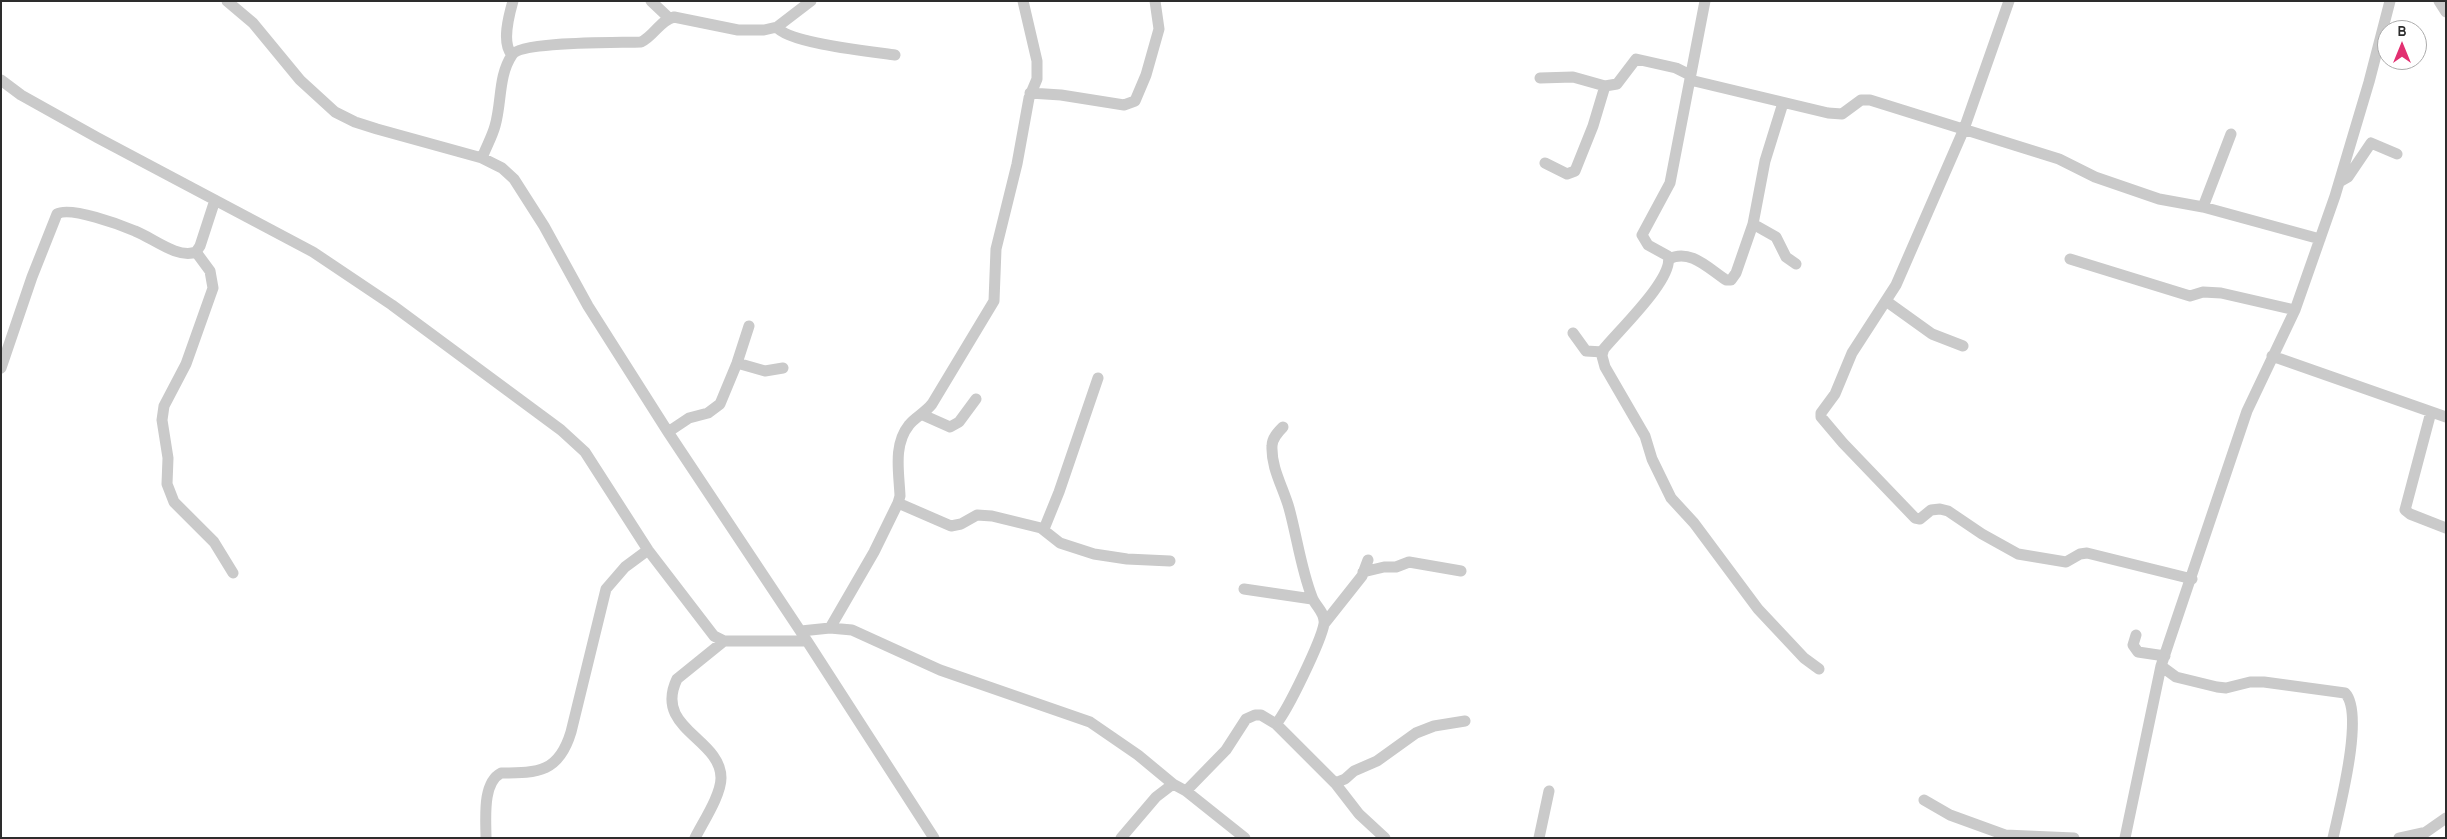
<!DOCTYPE html>
<html>
<head>
<meta charset="utf-8">
<style>
	body { margin:0 }
	#map { position:relative; width:2447px; height:839px; overflow:hidden; background:#fff; font-family:Manrope,sans-serif }
	canvas { display:block }
	.frame { position:absolute; inset:0; border:2px solid #2d2d2d; pointer-events:none }
	.north { position:absolute; left:2377px; top:20px; width:50px; height:50px; box-sizing:border-box; background:#fff; border:1px solid #ababab; border-radius:50%; rotate:0deg; font-size:14px; font-weight:700; line-height:20px; text-align:center; color:#2d2d2d }
	.north::after { content:''; display:block; margin:auto; width:18px; height:22px; background:#e23071; clip-path:polygon(50% 0,100% 100%,50% 72%,0 100%) }
</style>
</head>
<body>
<div id="map">
<canvas width="2447" height="839"></canvas>
<div class="frame"></div>
<div class="north">B</div>
</div>
<script>
const g = document.querySelector('canvas').getContext('2d');
g.lineJoin = 'round';
function trace(path, color, width, dash) {
  g.strokeStyle = color;
  g.lineWidth = width;
  g.lineCap = dash ? 'butt' : 'round';
  g.setLineDash(dash || []);
  g.stroke(path);
}
trace(new Path2D(`
	M227,1L253,23L300,80L335,112L355,122L377,129L482,158L502,168L514,179L544,226L588,306L668,432L807,641
	M651,1L669,18
	M1705,1L1670,183L1642,235L1648,245L1668,256C1675,278 1617,332 1603,350L1602,356L1605,367L1645,436L1652,459L1671,498L1694,523L1758,609L1804,658L1819,669
	M2009,1L1964,129L1896,285L1852,353L1835,394L1821,413V417L1843,443L1915,518L1920,519L1931,510L1940,509L1948,511L1982,534L2018,554L2066,562L2080,554L2087,553L2192,579
	M2439,1L2446,12
	M777,27C787,43 874,52 895,55
	M512,55C501,43 509,15 513,1
	M1540,78L1573,77L1605,86
	M1,80L21,95L98,138L313,252L392,305L561,430L585,452L648,550L714,636L724,641H807L934,838
	M1690,80L1828,113L1842,114L1861,100H1870L2059,159L2095,177L2159,199L2203,207L2320,239
	M1030,93L1061,95L1124,105L1135,101L1146,75L1159,29L1155,1
	M1783,103L1765,161L1753,224L1776,237L1786,257L1796,264
	M482,158C486,147 492,137 495,126C502,102 498,76 512,55C521,41 621,43 641,42C654,36 660,20 674,17L738,30H764L777,27L811,1
	M1545,163L1567,174L1575,171L1593,126L1605,86L1617,84L1636,59L1676,68L1690,75
	M2341,181L2348,177L2371,143L2397,154
	M2203,207L2231,134
	M196,252L210,271L213,288L186,364L164,406L162,420L168,458L167,484L174,502L214,542L233,573
	M1669,259C1690,248 1709,269 1726,280H1731L1736,273L1753,224
	M2070,259L2190,296L2203,292L2221,293L2295,310
	M1886,301L1932,334L1963,346
	M1573,333L1586,351L1603,352
	M2272,356L2446,417
	M737,363L765,371L783,368
	M1,368L32,277L57,214C70,206 121,225 135,231C153,238 177,259 196,252L200,246L215,200
	M2431,412L2405,510L2410,514L2446,528
	M923,415L950,427L959,422L976,399
	M668,432L689,418L708,413L720,404L737,363L749,326
	M898,503L951,526L961,524L977,515L992,516L1041,528L1060,543L1094,554L1127,559L1170,561
	M1044,529L1059,492L1098,378
	M1363,572L1384,567H1396L1409,562L1461,571
	M1244,589L1312,599
	M1324,624L1362,576L1368,560
	M830,628L874,552L898,503L900,496C899,472 893,445 909,425C915,417 925,413 932,404L994,301L996,249L1017,164L1029,98L1037,79V61L1023,1
	M801,631L830,628L852,630L940,670L1090,722L1138,755L1173,784L1186,791L1245,838
	M2136,635L2133,645L2138,652L2165,656
	M2161,666L2176,677L2217,687L2226,688L2250,682H2264L2345,693C2365,713 2339,810 2333,838
	M1276,724C1288,710 1321,641 1324,624C1326,613 1315,606 1312,597C1301,569 1297,537 1289,508C1283,487 1271,468 1272,446C1272,438 1278,432 1283,427
	M1335,783L1345,779L1354,771L1377,761L1416,733L1434,726L1465,721
	M1186,791L1226,750L1246,719L1255,715H1261L1276,724L1335,783L1359,814L1385,838
	M1924,800L1950,815L2005,835L2074,838
	M486,838C486,819 482,783 501,773C539,773 559,772 571,732L606,589L625,567L648,550
	M695,838C703,822 721,795 721,778C721,738 653,729 677,679L724,641
	M1121,838L1156,797L1173,784
	M1539,838L1549,791
	M2125,838L2161,666L2169,642L2247,411L2295,310L2335,196L2369,82L2390,1
	M2399,838L2426,832L2446,818`), '#cacaca', 11);
</script>
</body>
</html>
